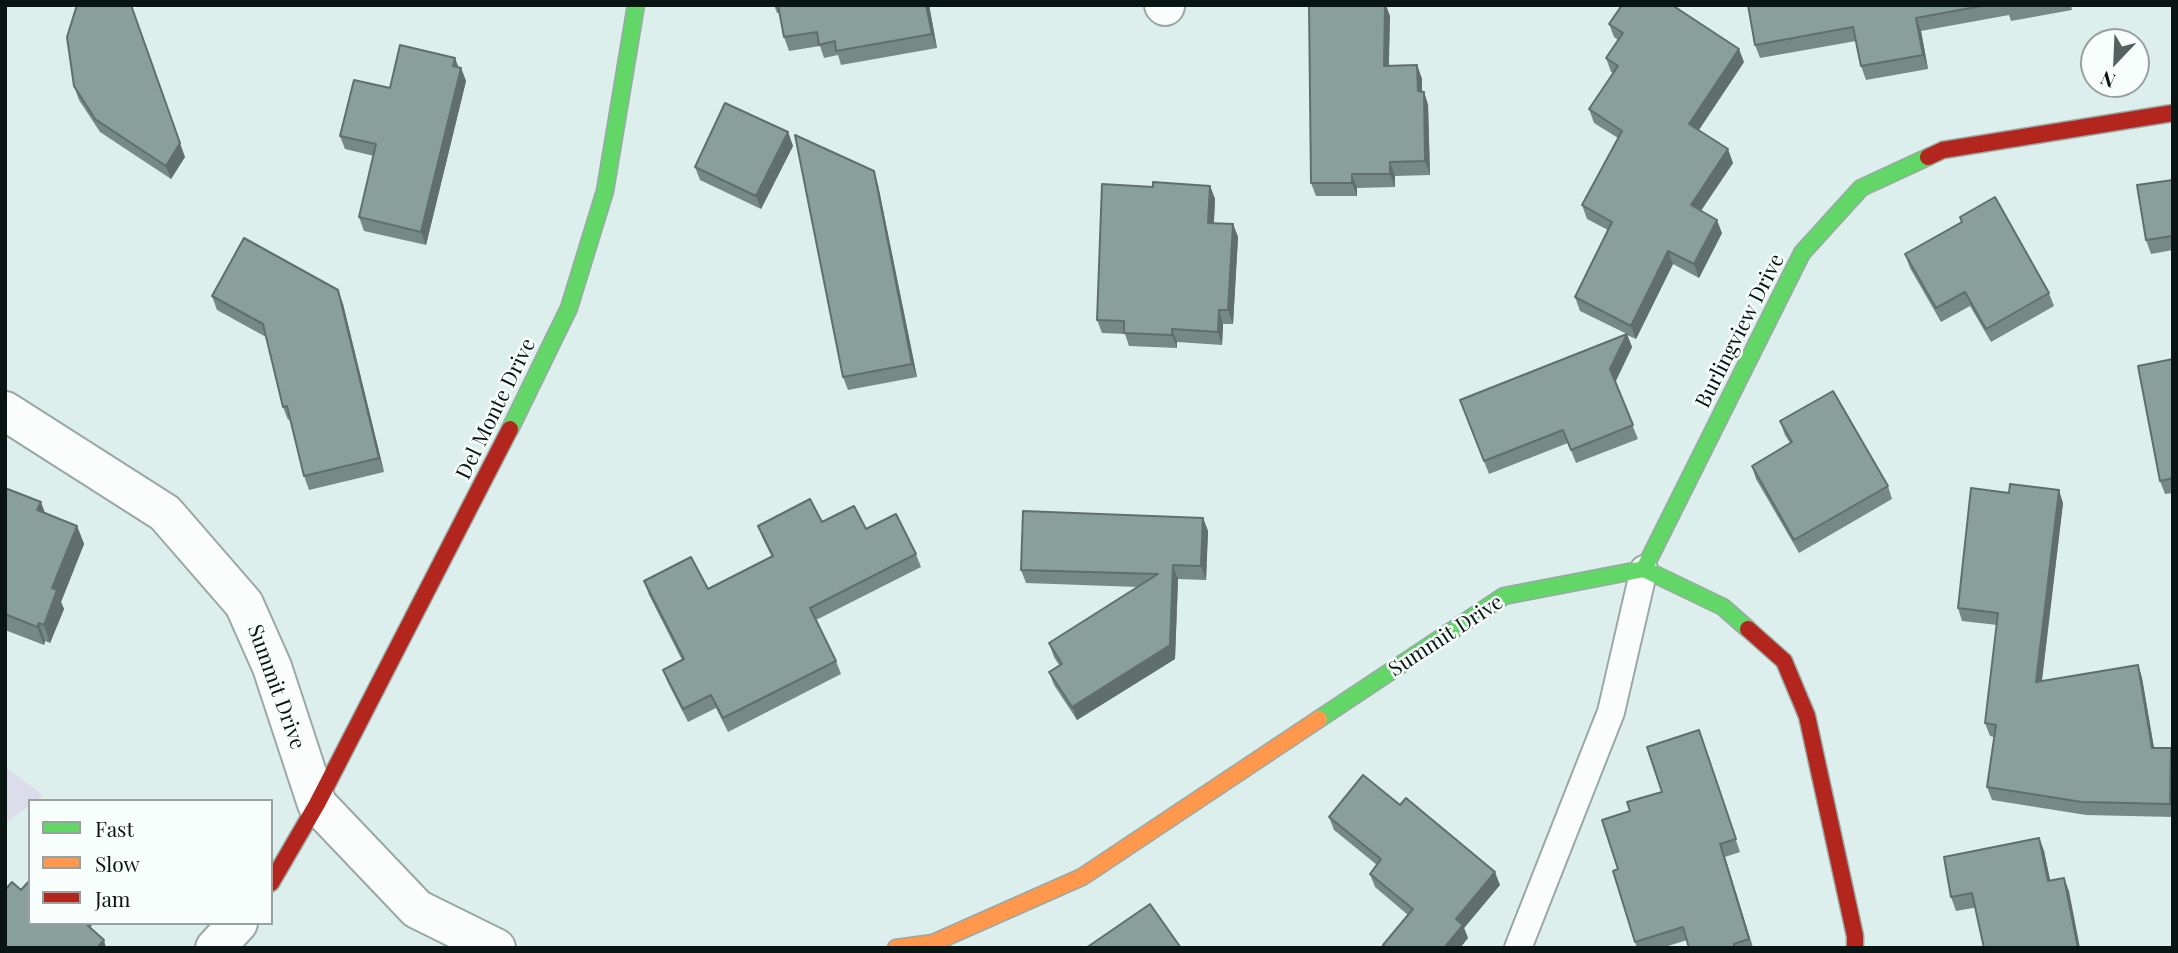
<!DOCTYPE html>
<html>
<head>
<meta charset="utf-8">
<style>
	body { margin:0 }
	#map { position:relative; width:2178px; height:953px; overflow:hidden; background:#ddefec; font-family:"Playfair Display",serif }
	canvas { display:block }
	.frame { position:absolute; inset:0; border:7px solid #091513; pointer-events:none }
	.legend { position:absolute; left:28px; top:799px; width:245px; height:126px; box-sizing:border-box; background:#f7fefc; border:2px solid #98a19f; margin:0; padding:9px 12px; list-style:none; font-size:21px; color:#091513 }
	.legend li { display:flex; align-items:center; gap:14px; height:35px }
	.legend b { width:35px; border:2px solid #98a19f }
	.north { position:absolute; left:2080px; top:28px; width:70px; height:70px; box-sizing:border-box; background:#f7fefc; border:2px solid #98a19f; border-radius:50%; rotate:203deg; font-size:19px; font-weight:700; line-height:28px; text-align:center; color:#091513 }
	.north::after { content:''; display:block; margin:auto; width:24px; height:32px; background:#53615f; clip-path:polygon(50% 0,100% 100%,50% 72%,0 100%) }
</style>
</head>
<body>
<div id="map">
<canvas width="2178" height="953"></canvas>
<div class="frame"></div>
<ul class="legend">
<li><b style="height:9px;background:#63d668"></b>Fast</li>
<li><b style="height:9px;background:#ff974d"></b>Slow</li>
<li><b style="height:9px;background:#b3261e"></b>Jam</li>
</ul>
<div class="north">N</div>
</div>
<script>
const g = document.querySelector('canvas').getContext('2d');
g.lineJoin = 'round';
function fill(path, color) {
  g.fillStyle = color;
  g.fill(path, 'evenodd');
}
function trace(path, color, width, dash) {
  g.strokeStyle = color;
  g.lineWidth = width;
  g.lineCap = dash ? 'butt' : 'round';
  g.setLineDash(dash || []);
  g.stroke(path);
}
function drawText(font, color, halo, rows, align = 'center') {
  g.font = font + ' "Playfair Display",serif';
  g.lineWidth = 5;
  g.setLineDash([]);
  g.textBaseline = 'middle';
  g.strokeStyle = halo;
  g.fillStyle = color;
  for (const [text, x, y, turn = 0] of rows) {
    g.save();
    g.translate(x, y);
    g.rotate((+turn || 0) * Math.PI / 180);
    g.textAlign = isNaN(turn) ? turn : align;
    if (halo) g.strokeText(text, 0, 0);
    g.fillText(text, 0, 0);
    g.restore();
  }
}
fill(new Path2D(`
	M5,767L43,795L36,801H30V805L5,824Z`), '#dcdceb');
const lane = new Path2D(`
	M1518,948L1611,712L1644,569`);
const street = new Path2D(`
	M1164,5L1165,6
	M5,411L165,513L244,604L272,667L317,804L417,909L496,948
	M215,948L238,923`);
const fast = new Path2D(`
	M510,429L569,308L605,191L636,5
	M1644,569L1802,253L1861,188L1928,157
	M1319,719L1504,596L1644,569L1723,607L1748,629`);
const slow = new Path2D(`
	M896,948L933,943L1082,877L1319,719`);
const jam = new Path2D(`
	M1928,157L1943,150L2173,113
	M1748,629L1784,661L1807,716L1855,936V948
	M271,883L317,804L510,429`);
trace(lane, '#99a8a5', 30);
trace(street, '#99a8a5', 42);
trace(fast, '#99a8a5', 19);
trace(slow, '#99a8a5', 19);
trace(jam, '#99a8a5', 19);
trace(lane, '#fafdfc', 26);
trace(street, '#fafdfc', 38);
trace(fast, '#63d668', 16);
trace(slow, '#ff974d', 16);
trace(jam, '#b3261e', 16);
fill(new Path2D(`
	M774,5H929L937,48L841,65L838,55L824,58L820,46L789,51L784,37L779,13H777Z
	M1748,5H2071L2072,10L2011,21L2009,15L1921,31L1928,69L1866,80L1861,66L1856,41L1760,58L1755,45Z
	M1390,16L1389,66L1417,65L1422,79V91L1424,92L1428,105L1430,175L1395,176V187L1357,188V196H1316L1311,183Z
	M1609,24L1744,62L1699,130L1733,163L1701,211L1722,233L1699,278L1673,264L1636,339L1627,335L1632,347L1615,382L1638,439L1576,463L1568,443L1489,474L1460,400L1627,334L1580,311L1575,297L1608,230L1587,219L1582,205L1618,138L1594,123L1589,109L1613,73L1611,72L1606,58L1618,40L1614,37Z
	M459,67L461,68L466,81L426,245L364,231L359,217L374,156L345,149L340,136Z
	M74,86L185,157L171,179L100,132L79,100Z
	M788,132L793,146L761,209L700,180L695,167Z
	M2173,180V250L2151,254L2146,240Z
	M878,185L917,377L848,390L843,377Z
	M1210,186L1215,199L1214,223L1233,224L1238,237L1233,324H1223L1222,345L1177,342V348L1129,346L1125,334L1102,333L1097,320L1153,187Z
	M1960,217L2049,293L2054,306L1991,342L1970,306L1941,322L1910,268L1905,254L1961,222Z
	M212,296L343,304L384,472L309,490L304,476L290,419L288,420L283,407L266,337L217,310Z
	M2173,359V493L2165,494L2160,481Z
	M1780,421L1888,486L1892,499L1799,553L1756,479L1752,466L1790,443L1785,435Z
	M5,488L45,512L77,526L84,544L61,602L64,609L50,643L45,641L44,645L5,630Z
	M2063,503L2042,681L2138,665L2142,678L2154,748L2173,753V817L2086,815L1992,800L1987,787L1994,737L1990,736L1985,723L1997,625L1962,621L1958,608Z
	M1203,518L1208,531L1206,580L1178,579L1175,659L1077,720L1054,685L1049,672L1059,665L1054,657L1049,643L1138,587L1026,583L1021,570Z
	M822,522L866,529L916,554L921,567L816,620L836,661L841,674L728,732L716,708L688,722L668,683L663,670L682,660L649,595L644,581L708,589L772,557L763,539L758,526Z
	M1699,730L1740,852L1725,857L1753,948H1689L1687,940L1662,948H1637L1613,871L1618,869Z
	M1329,817L1500,885L1464,928L1468,938L1460,948H1384L1383,945L1408,915L1375,887L1370,874L1377,865L1334,830Z
	M2039,838L2044,851L2050,880L2069,891L1956,911L1951,897Z`), '#768985');
fill(new Path2D(`
	M131,5L185,157L171,179L166,166Z
	M926,5H929L937,48L932,34Z
	M1385,5H1386L1390,16L1388,79L1384,66Z
	M1916,18L1921,31L1928,69L1923,55Z
	M1739,49L1744,62L1694,137L1689,124Z
	M455,58L460,71L461,68L466,81L426,245L421,232Z
	M1417,65L1422,79V105L1418,91Z
	M1424,92L1428,105L1430,175L1425,161Z
	M788,132L793,146L761,209L756,196Z
	M1728,149L1733,163L1695,219L1691,205Z
	M1390,162L1395,176V187L1390,174Z
	M874,171L878,185L917,377L912,364Z
	M1352,174L1357,188V196L1352,183Z
	M1210,186L1215,199L1213,236L1208,223Z
	M1717,220L1722,233L1699,278L1694,264Z
	M1233,224L1238,237L1233,324L1228,310Z
	M1668,251L1673,264L1636,339L1631,326Z
	M338,290L343,304L384,472L379,458Z
	M1219,310L1223,324L1222,345L1218,332Z
	M1172,329L1177,342V348L1172,335Z
	M1627,334L1632,347L1615,383L1610,369Z
	M2059,490L2063,503L2040,694L2036,682Z
	M41,502L48,521L37,510Z
	M1203,518L1208,531L1206,580L1201,566Z
	M77,526L84,544L61,602L64,609L50,643L44,625L52,588Z
	M1173,565L1178,579L1175,659L1077,720L1072,707Z
	M39,623L45,641L44,645L37,627Z
	M2138,665L2142,678L2156,760L2152,748Z
	M2171,748L2173,753V811L2170,804Z
	M2039,838L2044,851L2053,894L2048,881Z
	M1720,844L1725,857L1753,948L1749,939Z
	M1495,872L1500,885L1464,928L1468,938L1460,948H1444L1456,919Z
	M2064,878L2069,891L2080,948H2078Z
	M82,923H94L86,932Z
	M104,940L106,948H97Z`), '#606f6c');
const building = new Path2D(`
	M77,5H131L180,143L166,166L95,119L74,86L67,37Z
	M778,5H926L932,34L836,51L835,41L819,45L817,32L784,37Z
	M1309,5H1385L1384,66L1417,65L1418,91L1424,92L1425,161L1390,162V174H1352V183H1311Z
	M1622,5H1672L1739,49L1689,124L1728,149L1691,205L1717,220L1694,264L1668,251L1631,326L1575,297L1612,222L1582,205L1622,131L1589,109L1618,66L1606,58L1623,33L1609,24Z
	M1748,5H1987L1916,18L1923,55L1861,66L1853,27L1755,45Z
	M400,45L455,58L453,66L461,68L421,232L359,217L376,144L340,136L354,80L390,88Z
	M725,103L788,132L756,196L695,167Z
	M795,135L874,171L912,364L843,377Z
	M2173,180V236L2146,240L2137,185Z
	M1153,182L1210,186L1208,223L1233,224L1228,310H1219L1218,332L1172,329V335L1124,333V321L1097,320L1102,184L1153,187Z
	M1995,197L2049,293L1986,329L1965,292L1936,308L1905,254L1962,222L1960,217Z
	M244,238L338,290L379,458L304,476L287,406L283,407L263,324L212,296Z
	M1627,334L1610,369L1633,425L1571,450L1563,430L1484,461L1460,400Z
	M2173,359V478L2160,481L2138,366Z
	M1833,391L1888,486L1794,540L1752,466L1792,442L1780,421Z
	M2010,484L2059,490L2036,682L2138,665L2152,748H2171L2170,804L2082,802L1987,787L1996,725L1985,723L1998,613L1958,608L1971,488L2009,493Z
	M5,488L41,502L37,510L77,526L52,588L57,590L44,625L39,623L37,627L5,614Z
	M810,499L822,522L854,506L866,529L896,514L916,554L810,608L836,661L723,718L711,695L683,709L663,670L684,659L644,581L691,557L708,589L773,556L758,526Z
	M1023,511L1203,518L1201,566L1173,565L1170,645L1072,707L1049,672L1062,664L1049,643L1158,574L1021,570Z
	M1699,730L1736,839L1720,844L1749,939L1734,944V948H1689L1683,927L1635,942L1613,871L1618,869L1602,820L1630,811L1627,802L1662,792L1647,747Z
	M1363,775L1400,805L1406,798L1495,872L1456,919L1463,925L1444,948H1386L1383,945L1413,909L1370,874L1381,859L1329,817Z
	M2039,838L2048,881L2064,878L2078,948H1984L1972,893L1951,897L1944,857Z
	M30,880V923H85L104,940L97,948H5V890L12,882L21,890Z
	M1150,904L1181,948H1086Z`);
fill(building, '#899f9b');
trace(building, '#606f6c', 2);
drawText('21px', '#091513', '#f7fefc', [
	["Burlingview Drive",1740,331,-63],
	["Del Monte Drive",496,409,-64],
	["Summit Drive",1446,636,-33],
	["Summit Drive",276,687,70]
]);
</script>
</body>
</html>
